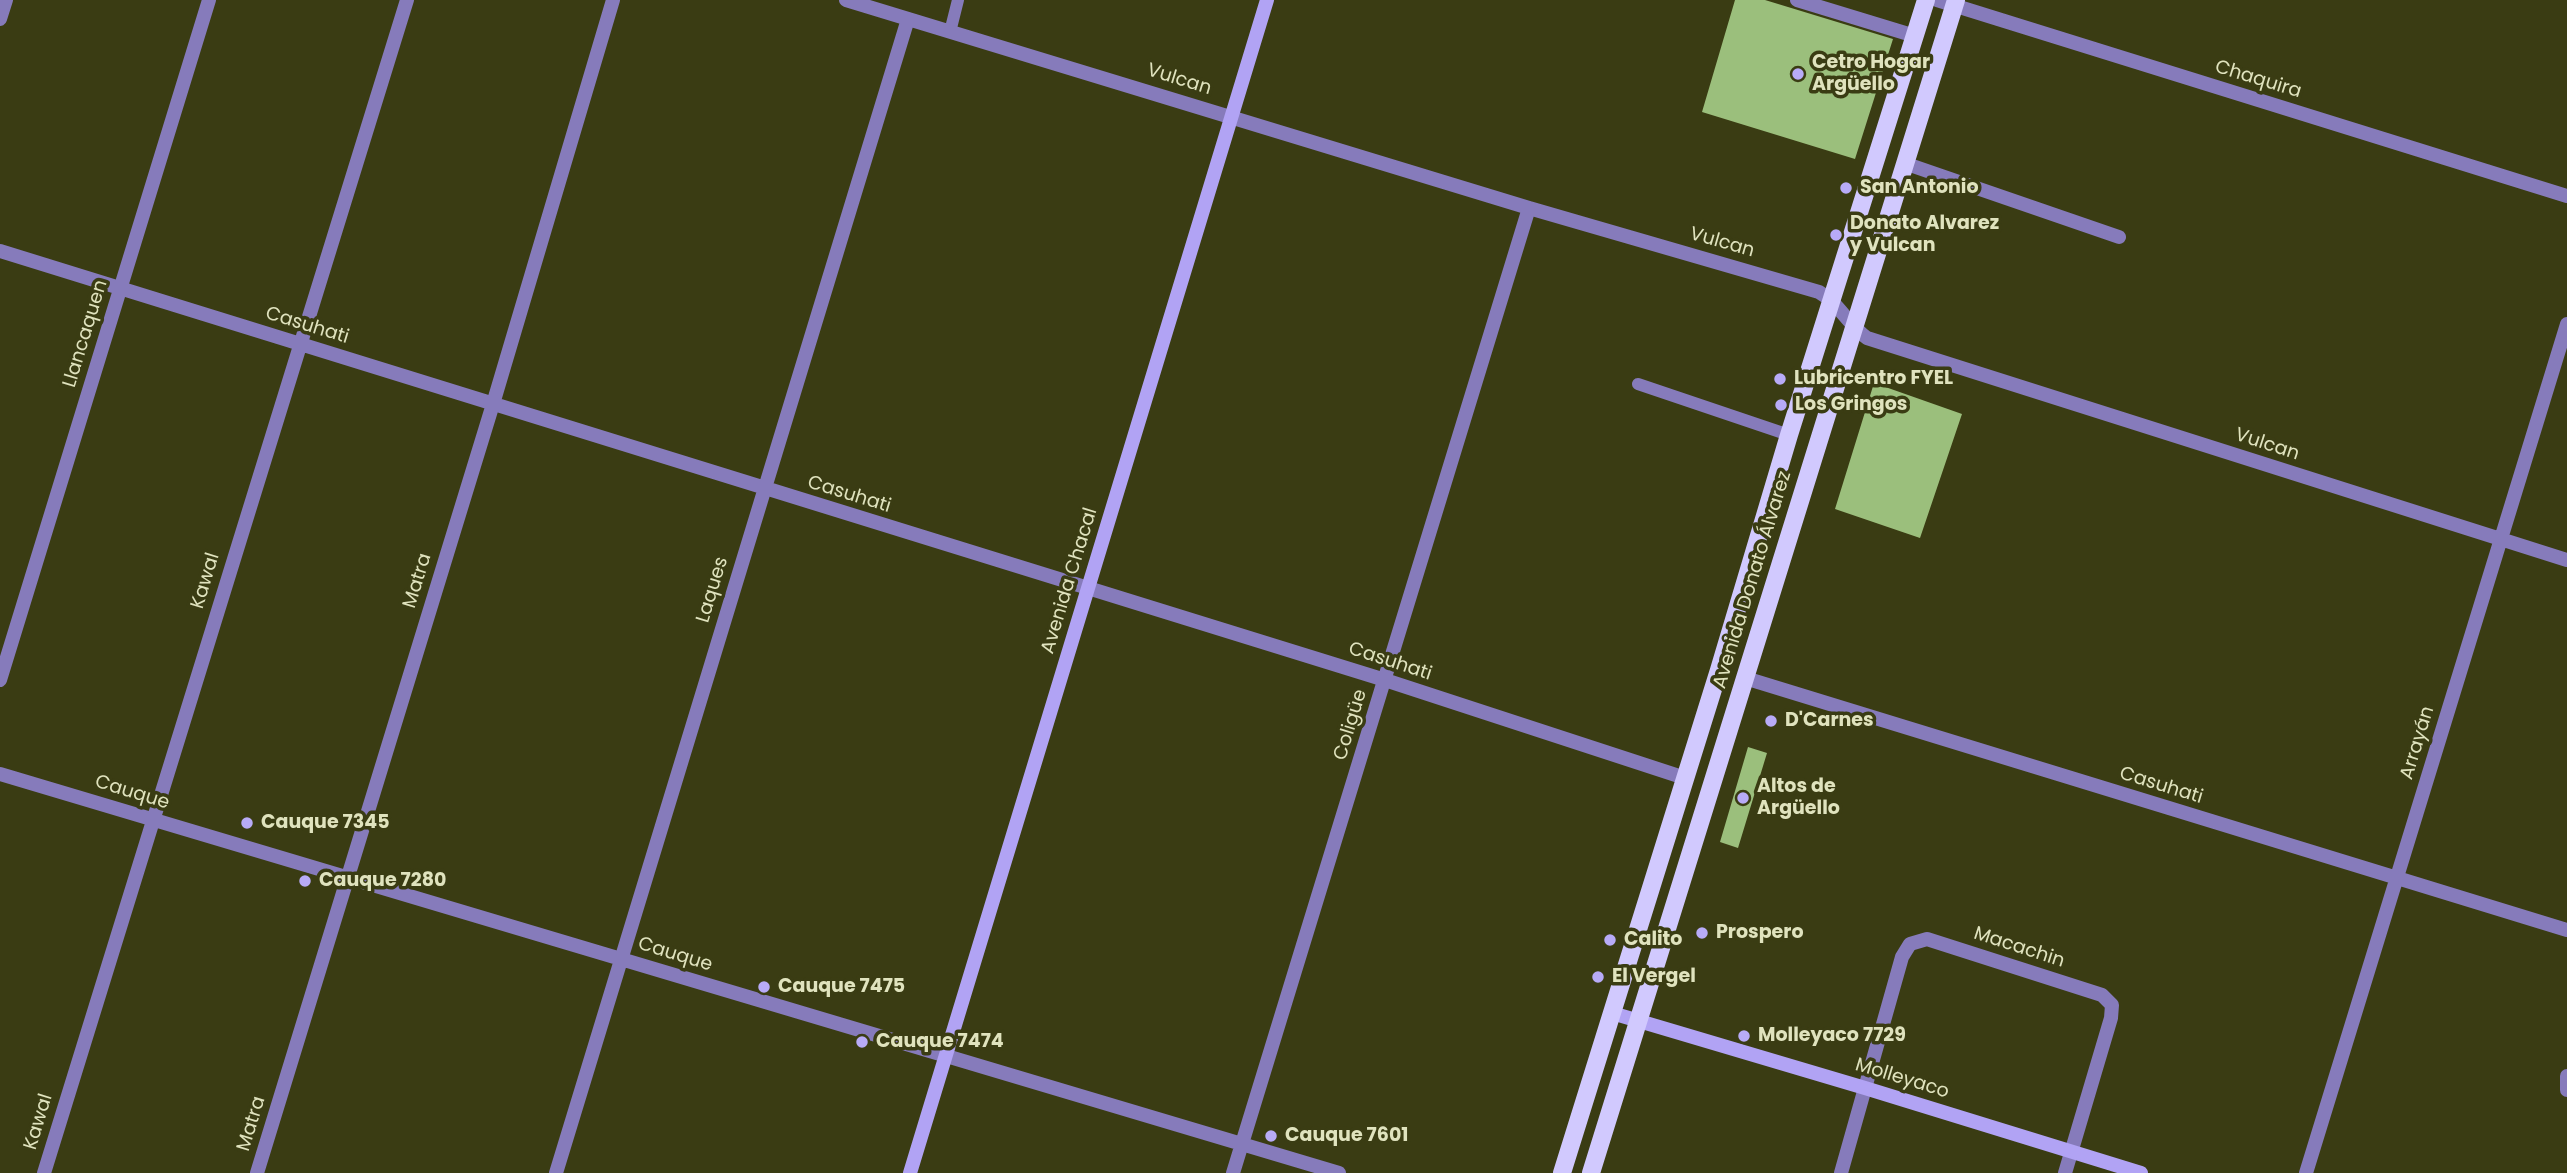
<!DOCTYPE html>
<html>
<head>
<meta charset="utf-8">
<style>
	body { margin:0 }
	canvas { display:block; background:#3a3c13 }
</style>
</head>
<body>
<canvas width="2567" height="1173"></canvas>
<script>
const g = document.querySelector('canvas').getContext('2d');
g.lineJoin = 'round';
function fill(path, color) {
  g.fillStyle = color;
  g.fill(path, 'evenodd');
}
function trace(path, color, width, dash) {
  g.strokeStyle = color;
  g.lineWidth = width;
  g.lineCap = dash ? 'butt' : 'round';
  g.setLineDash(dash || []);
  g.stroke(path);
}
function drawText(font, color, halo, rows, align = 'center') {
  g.font = font + ' Poppins,sans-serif';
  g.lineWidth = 7;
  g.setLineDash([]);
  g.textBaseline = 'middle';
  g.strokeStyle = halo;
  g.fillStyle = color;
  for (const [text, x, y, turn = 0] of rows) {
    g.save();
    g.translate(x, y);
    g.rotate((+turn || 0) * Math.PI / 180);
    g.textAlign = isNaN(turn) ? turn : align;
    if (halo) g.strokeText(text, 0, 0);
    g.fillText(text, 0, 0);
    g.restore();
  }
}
fill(new Path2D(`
	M1735,0H1765L1893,39L1855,159L1702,112Z
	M1874,383L1962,414L1920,538L1835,509Z
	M1748,747L1767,753L1738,848L1720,842Z`), '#9bbf7c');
trace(new Path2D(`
	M950,32L958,0
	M1638,384L1789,435`), '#867bbb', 12);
trace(new Path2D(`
	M846,0L1529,208L1819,292C1839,303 1848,325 1867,338L2567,560
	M1797,0L1915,36
	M1937,0L2567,196
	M0,19L6,0
	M1904,163L2119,237
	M0,251L1385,680L1685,778
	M1745,678L2567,930
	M0,680L209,0
	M0,774L1339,1173
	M2567,1076V1090
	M44,1173L407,0
	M257,1173L493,404L613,0
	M556,1173L908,19
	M1233,1173L1529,208
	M1841,1173L1902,957L1910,944L1927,939L2102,995L2112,1005L2111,1018L2065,1173
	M2306,1173L2567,324`), '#867bbb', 14);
trace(new Path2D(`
	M1612,1013L1865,1088L2141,1173
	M910,1173L1267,0`), '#b1a3f4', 14);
trace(new Path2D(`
	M1562,1173L1719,670L1789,435L1926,0
	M1591,1173L1956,0`), '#d1c9fe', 18);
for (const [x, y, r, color] of [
	[1798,74,7,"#b8abf7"],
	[1846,188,7,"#b8abf7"],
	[1836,235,7,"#b8abf7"],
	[1780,379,7,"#b8abf7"],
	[1781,405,7,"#b8abf7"],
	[1771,721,7,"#b8abf7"],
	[1743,798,7,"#b8abf7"],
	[247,823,7,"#b8abf7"],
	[305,881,7,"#b8abf7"],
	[1702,933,7,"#b8abf7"],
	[1610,940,7,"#b8abf7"],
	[1598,977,7,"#b8abf7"],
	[764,987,7,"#b8abf7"],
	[1744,1036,7,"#b8abf7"],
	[862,1042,7,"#b8abf7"],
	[1271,1136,7,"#b8abf7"]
]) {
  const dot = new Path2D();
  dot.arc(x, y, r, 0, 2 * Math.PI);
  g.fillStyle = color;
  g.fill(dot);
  trace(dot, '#3a3c13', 2.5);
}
drawText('bold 19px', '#e0e3be', '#3a3c13', [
	["Cetro Hogar",1812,63],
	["Argüello",1812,85],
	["San Antonio",1860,188],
	["Donato Alvarez",1850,224],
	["y Vulcan",1850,246],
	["Lubricentro FYEL",1794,379],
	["Los Gringos",1795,405],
	["D'Carnes",1785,721],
	["Altos de",1757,787],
	["Argüello",1757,809],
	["Cauque 7345",261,823],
	["Cauque 7280",319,881],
	["Prospero",1716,933],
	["Calito",1624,940],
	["El Vergel",1612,977],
	["Cauque 7475",778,987],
	["Molleyaco 7729",1758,1036],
	["Cauque 7474",876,1042],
	["Cauque 7601",1285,1136]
], 'left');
drawText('19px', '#e0e3be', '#3a3c13', [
	["Vulcan",1179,80,17],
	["Chaquira",2258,80,17],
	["Vulcan",1722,243,16],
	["Casuhati",307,326,17],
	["Llancaquen",86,334,-73],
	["Vulcan",2267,445,18],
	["Casuhati",849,495,17],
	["Avenida Donato Álvarez",1753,580,-73],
	["Kawal",206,581,-73],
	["Matra",418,581,-73],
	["Avenida Chacal",1070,581,-73],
	["Laques",713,590,-73],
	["Casuhati",1390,662,18],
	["Coligüe",1351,725,-73],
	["Arrayán",2418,743,-73],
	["Casuhati",2161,786,17],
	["Cauque",132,793,17],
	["Macachin",2019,948,18],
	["Cauque",675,955,17],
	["Molleyaco",1902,1079,17],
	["Kawal",39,1122,-73],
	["Matra",252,1124,-73]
]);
</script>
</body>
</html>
